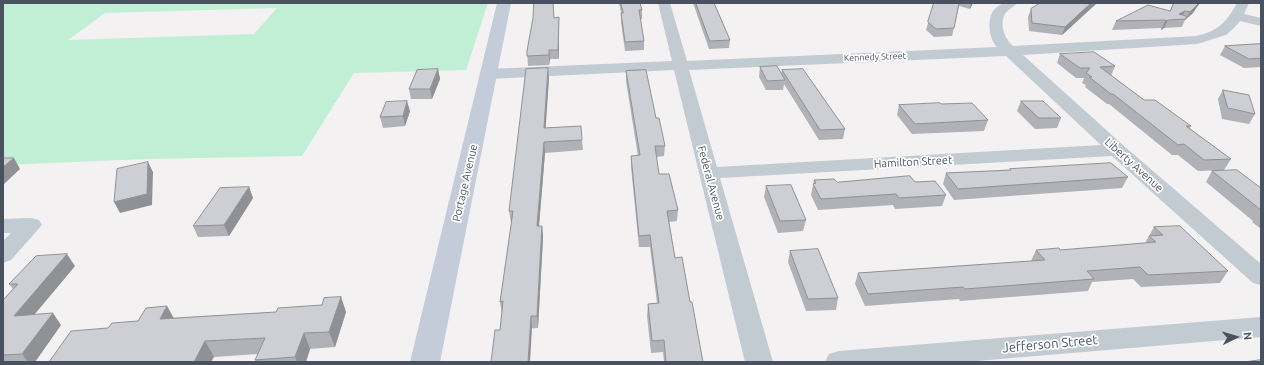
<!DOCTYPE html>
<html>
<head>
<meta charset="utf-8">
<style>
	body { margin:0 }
	#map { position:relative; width:1264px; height:365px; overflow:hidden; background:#f3f1f1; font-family:Ubuntu,sans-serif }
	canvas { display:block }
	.frame { position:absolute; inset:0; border:4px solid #49525e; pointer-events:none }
	.north { position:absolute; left:1216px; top:317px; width:40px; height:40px; -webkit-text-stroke:3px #fff; paint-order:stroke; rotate:85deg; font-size:11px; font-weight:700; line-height:16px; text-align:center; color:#49525e }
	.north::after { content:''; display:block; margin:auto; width:14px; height:18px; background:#49525e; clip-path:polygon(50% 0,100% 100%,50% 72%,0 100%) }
</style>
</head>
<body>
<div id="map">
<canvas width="1264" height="365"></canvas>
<div class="frame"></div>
<div class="north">N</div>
</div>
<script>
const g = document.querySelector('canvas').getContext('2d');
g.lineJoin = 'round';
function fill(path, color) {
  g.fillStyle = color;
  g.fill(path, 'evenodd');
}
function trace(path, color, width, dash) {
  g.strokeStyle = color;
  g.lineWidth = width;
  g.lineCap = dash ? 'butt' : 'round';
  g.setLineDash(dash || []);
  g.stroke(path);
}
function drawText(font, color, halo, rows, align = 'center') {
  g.font = font + ' Ubuntu,sans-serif';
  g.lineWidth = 3.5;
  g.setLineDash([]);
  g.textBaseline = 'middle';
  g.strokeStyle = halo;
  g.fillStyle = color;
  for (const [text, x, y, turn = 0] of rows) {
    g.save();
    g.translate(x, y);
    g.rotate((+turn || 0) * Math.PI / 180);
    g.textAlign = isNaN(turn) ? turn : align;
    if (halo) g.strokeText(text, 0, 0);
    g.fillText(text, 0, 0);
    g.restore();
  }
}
fill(new Path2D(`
	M3,3H488L466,70L354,73L302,156L147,159L3,165ZM277,8L254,34L68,40L105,13Z`), '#c1efd6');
fill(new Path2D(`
	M658,3H670L687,61L997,47C989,39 987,21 993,11C995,8 1000,5 1003,3H1017C1014,7 1008,9 1005,14C999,25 1005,39 1013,46L1197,36C1219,30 1226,23 1237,3H1249L1244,14L1261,18V26L1240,21L1235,27L1226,35L1197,44L1023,55L1124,146L1261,264V285L1253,283L1112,156L720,178L773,362H745L674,70L489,79L483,77L481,74L483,71L489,69L672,61ZM1006,56L1101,145L717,167L689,70Z
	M31,218L39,220L42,225L11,260L3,263V241L11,233H3V219Z
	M1261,317V337L965,362H825L829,354L839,351Z`), '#c2cad2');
fill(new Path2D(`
	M497,3H511L440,362H410Z`), '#c4ccd9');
fill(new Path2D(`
	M619,3H640L642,10V19H640L644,41V50L625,51L621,22V13Z
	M693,3H714L730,40L729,48L709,49Z
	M934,3H973L970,9L959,6L952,36L934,37L926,30Z
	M1040,3H1097L1062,35L1029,31L1028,17L1031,9Z
	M1174,3L1193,13L1185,20L1182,27L1164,28L1161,30V28L1112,30L1116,21L1170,11Z
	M559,17V59H550L549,65L528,66L527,51L554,18Z
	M1261,44V67L1244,68L1220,55L1225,46Z
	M1060,54L1115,66L1111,76L1144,100L1191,126L1189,129L1231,159L1224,170L1198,171L1178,155H1172L1109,104H1107L1085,87L1086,85L1082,83L1084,78H1076L1057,63Z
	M760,67L781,74L782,70L845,129L843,139L819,140L784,84L783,90H766L759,77Z
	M438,69L440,79L432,99H411L409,89Z
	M626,71L656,118L665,146L664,156L656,157L659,174L678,210L677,221L669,222L675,258L690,302L703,362H664L663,352L651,353L647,316L648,304L657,303L650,247H639L631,167V156H638L626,81Z
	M549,78L545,128L582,140L583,150L545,153L539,226H542L543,237L538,328L500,330L502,314L500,302L512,223H511L509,211Z
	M1223,90L1255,114L1249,124L1222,119L1218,99Z
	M1021,101L1061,118L1057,128L1035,129L1017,111Z
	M941,104L988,120L984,131L912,134L897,115L899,105Z
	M410,111L405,126L383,128L380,117Z
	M1010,169L1128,177L1122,188L954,200L943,184L946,173L1010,170Z
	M1212,171L1261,188V229L1252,222L1253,221L1206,182Z
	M814,180L837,182H915L946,195L942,206L895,209L893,205L818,210L811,195Z
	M766,186L806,220L803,231L778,233L764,197Z
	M249,187L253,198L229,236L198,237L193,226Z
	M1154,227L1228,271L1220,283L1141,287L1133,279L1092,282L1088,291L960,301L959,299L865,306L855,284L858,273L1031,261L1036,250H1060L1145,243Z
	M790,251L838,298L836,310L806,311L788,262Z
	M75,266L34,315L61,325L35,362H3V300L13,289L9,284Z
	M341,297L346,312L335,347L310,349L306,362H256L255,360L258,354L214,357L108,328L173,318L276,312L322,305Z`), '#b1b2b7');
fill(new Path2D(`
	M971,3H973L970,9Z
	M1091,3H1097L1062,35L1065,27Z
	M1199,3H1200L1193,13L1185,20L1190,12Z
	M1185,11L1181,19L1179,14Z
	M559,17V59L558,50Z
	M1168,20L1164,28L1161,30L1165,21Z
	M549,50L550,59L549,65Z
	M548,68L549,78L545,138L544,128Z
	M438,69L440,79L432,99L430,89Z
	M407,101L410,111L405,126L403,116Z
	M544,142L545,153L538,237L537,226Z
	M14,158L20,169L3,185V167Z
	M148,162L153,172L152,205L120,213L114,202Z
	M249,187L253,198L229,236L224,225Z
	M542,226L543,237L538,328L537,316Z
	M67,254L75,266L23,328L14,316Z
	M341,297L346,312L335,347L329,332Z
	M167,306L176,322L160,319Z
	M53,313L61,325L35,362H28L22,354Z
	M531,316L532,328L530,362H528Z
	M304,333L310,349L306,362H297L295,357Z
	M205,341L214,357L211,362H194Z`), '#909195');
const building = new Path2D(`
	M534,3H553L554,18L559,17L558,50H549V55L527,56V51L533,18Z
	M621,3H640L642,10H639L644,41L625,42L621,13H623Z
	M696,3H714L730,40L710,41Z
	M934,3H959L954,28L936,29L928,22Z
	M1040,3H1091L1065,27L1032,23L1031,9Z
	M1174,3H1199L1190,12L1185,11L1179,14L1186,16V19L1168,20L1165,21V20L1116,21L1148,5L1170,11Z
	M1261,44V58L1249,59L1225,46Z
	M1094,52L1115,66L1100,67L1144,100H1155L1191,126H1186L1231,159L1204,160L1184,144L1178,145L1113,94H1111L1089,77H1092L1086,73L1090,68H1080L1060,54Z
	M777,66L785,80L767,81L760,67Z
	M548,68L544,128L581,126L582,140L544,142L537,226H542L537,316H531L528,362H491L495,330H500L503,301L500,302L513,211H509L526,69Z
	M438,69L430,89H409L417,70Z
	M803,69L845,129L820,130L782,70Z
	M646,70L656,118H659L665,146H655L659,174H669L678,210L667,211L675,258L682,257L690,302H692L703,362H666L664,340L652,341L648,304L659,303L650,235L639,236L631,156L640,155L626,71Z
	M1223,90L1249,95L1255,114L1228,108Z
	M407,101L403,116L380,117L386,102Z
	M1021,101H1043L1061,118H1039Z
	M940,103L941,104L972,103L988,120L915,124L899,105Z
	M3,158H14L3,167Z
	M148,162L147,194L114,202L117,169Z
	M1111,163L1128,177L958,189L946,173L1011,170L1010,169Z
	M1237,170L1261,188V210L1212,171Z
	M910,176L915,182L935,181L946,195L899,198L896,194L821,199L813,184L816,183L814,180L834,179L837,182Z
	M791,185L806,220L780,221L766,186Z
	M249,187L224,225L193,226L220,188Z
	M1180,226L1228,271L1148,275L1140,267L1087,271L1094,279L965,289L963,287L868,294L858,273L1045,260L1036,250L1059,248L1060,250L1156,242L1149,236L1163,235L1154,227Z
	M818,249L838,298L808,299L790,251Z
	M67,254L14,316L53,313L22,354L3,355V300L18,284H9L36,256Z
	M341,297L329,332L304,333L295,357L255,360L265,338L205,341L194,362H49L71,331L108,328L112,323L138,321L146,308L167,306L160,319L276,312L278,308L322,305L324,298Z
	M1261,360V362H1245Z`);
fill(building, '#cecfd5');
trace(building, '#909195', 1);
drawText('9px', '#49525e', '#fff', [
	["Kennedy Street",875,57,-2]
]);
drawText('11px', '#49525e', '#fff', [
	["Hamilton Street",913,162,-3],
	["Liberty Avenue",1134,165,42],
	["Portage Avenue",465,183,-77],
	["Federal Avenue",711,183,75]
]);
drawText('13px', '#49525e', '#fff', [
	["Jefferson Street",1050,344,-5]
]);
</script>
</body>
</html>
